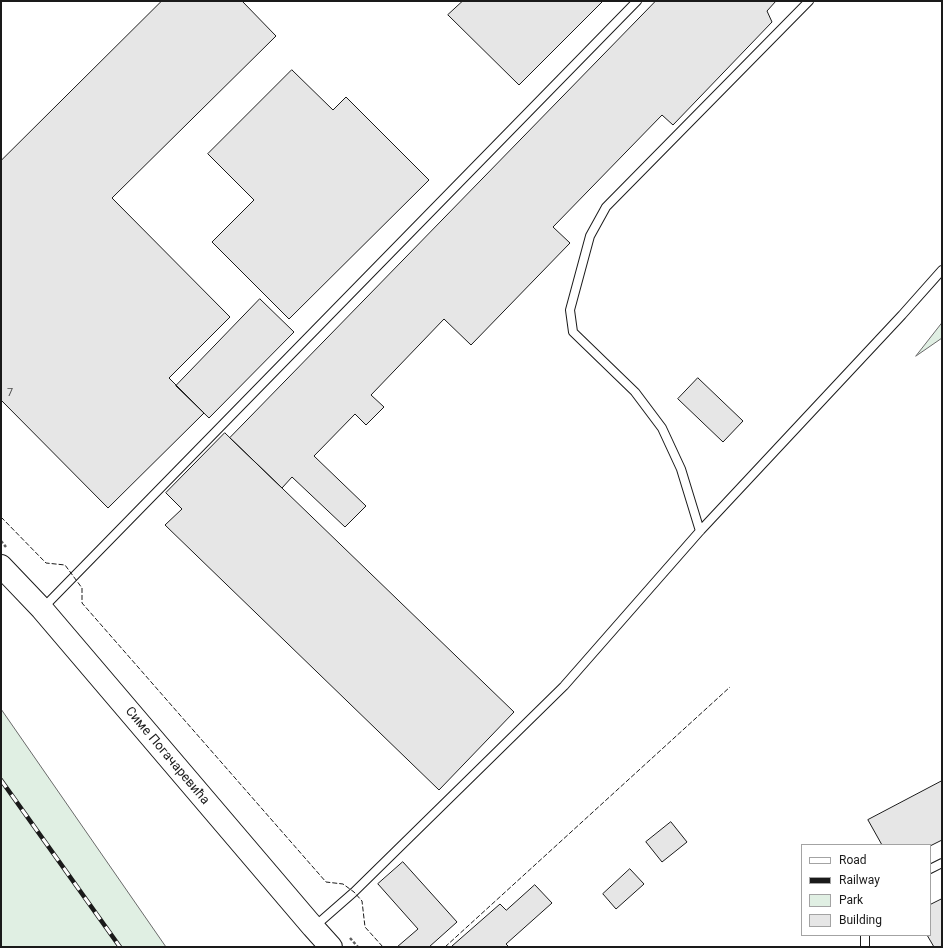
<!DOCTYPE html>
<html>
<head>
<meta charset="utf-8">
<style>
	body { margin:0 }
	#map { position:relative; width:943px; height:948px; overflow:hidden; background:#fff; font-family:Roboto,sans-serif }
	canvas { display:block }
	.frame { position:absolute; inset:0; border:2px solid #1a1a1a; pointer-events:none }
	.legend { position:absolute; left:801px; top:844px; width:130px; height:92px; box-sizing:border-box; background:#fff; border:1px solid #a3a3a3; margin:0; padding:5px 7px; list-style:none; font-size:12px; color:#1a1a1a }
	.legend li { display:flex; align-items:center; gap:8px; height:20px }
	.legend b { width:20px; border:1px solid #a3a3a3 }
</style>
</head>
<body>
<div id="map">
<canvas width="943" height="948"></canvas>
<div class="frame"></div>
<ul class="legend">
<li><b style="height:5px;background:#fff"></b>Road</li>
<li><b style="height:5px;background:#1a1a1a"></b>Railway</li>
<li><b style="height:11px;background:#e0efe3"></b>Park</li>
<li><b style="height:11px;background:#e6e6e6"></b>Building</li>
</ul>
</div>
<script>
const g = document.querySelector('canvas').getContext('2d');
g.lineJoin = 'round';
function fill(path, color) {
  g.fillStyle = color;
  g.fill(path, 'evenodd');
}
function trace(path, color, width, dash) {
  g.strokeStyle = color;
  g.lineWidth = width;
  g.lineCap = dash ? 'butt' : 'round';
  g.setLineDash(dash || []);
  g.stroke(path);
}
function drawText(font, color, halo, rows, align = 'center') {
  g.font = font + ' Roboto,sans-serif';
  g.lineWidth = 3;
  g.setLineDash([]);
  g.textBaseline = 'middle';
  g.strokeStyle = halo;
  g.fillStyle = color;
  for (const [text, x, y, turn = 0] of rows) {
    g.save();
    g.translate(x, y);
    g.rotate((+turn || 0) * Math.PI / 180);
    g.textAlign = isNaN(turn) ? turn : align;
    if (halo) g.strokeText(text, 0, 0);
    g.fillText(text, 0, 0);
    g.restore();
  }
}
const green = new Path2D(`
	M942,323V338L916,356Z
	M1,709L166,947H1Z`);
fill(green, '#e0efe3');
trace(green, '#6a6a6a', 1);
const building = new Path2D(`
	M162,1H242L276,36L112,198L230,317L169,378L204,413L108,508L1,400V161Z
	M463,1H603L519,85L448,15Z
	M656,1H776L767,11L772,22L673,125L662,115L553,227L570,243L471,345L444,319L371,395L384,407L366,425L355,414L314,456L366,506L345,527L292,477L282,488L230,438Z
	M292,70L333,110L346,97L429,180L289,319L212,242L254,200L208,154Z
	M260,299L294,332L209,418L176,386Z
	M698,378L743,421L723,442L678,399Z
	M225,433L514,712L439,790L165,525L182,509L166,493Z
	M942,781V840L930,846V845H882L868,820Z
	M671,822L687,842L662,862L646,842Z
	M403,862L457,922L429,947H397L418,929L378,884Z
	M630,869L644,884L616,909L603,894Z
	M535,885L552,903L506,944L509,947H453L452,946L500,904L506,910Z
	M942,899V947H934L927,935H930V905Z`);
fill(building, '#e6e6e6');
trace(building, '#1a1a1a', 1);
const service = new Path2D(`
	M700,531L681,469L662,428L635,392L573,332L570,310L590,236L606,207L809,1
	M43,608L637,1
	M930,869L942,863
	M314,927L354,892L564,686L700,531L902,315L942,270
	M865,947V935`);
const primary = new Path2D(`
	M1,566L42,609L313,927L331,947`);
trace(service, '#1a1a1a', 10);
trace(primary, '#1a1a1a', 24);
trace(new Path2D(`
	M1,541L6,547
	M350,938L358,947`), '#5f5f5f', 2.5, [3, 2]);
trace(service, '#fff', 8);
trace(primary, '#fff', 22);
const rail = new Path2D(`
	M1,780L120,947`);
trace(rail, '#1a1a1a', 4.5);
trace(rail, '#fff', 3, [9]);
trace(new Path2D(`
	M1,517L46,563L65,565L82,588V603L326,882L343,884L354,892L362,901L365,927L383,947
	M445,947L730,687`), '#1a1a1a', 1, [5, 2]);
drawText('11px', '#4d4d4d', null, [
	["7",10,393]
]);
drawText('13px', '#1a1a1a', '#fff', [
	["Симе Погачаревића",167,756,50]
]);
</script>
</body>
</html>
